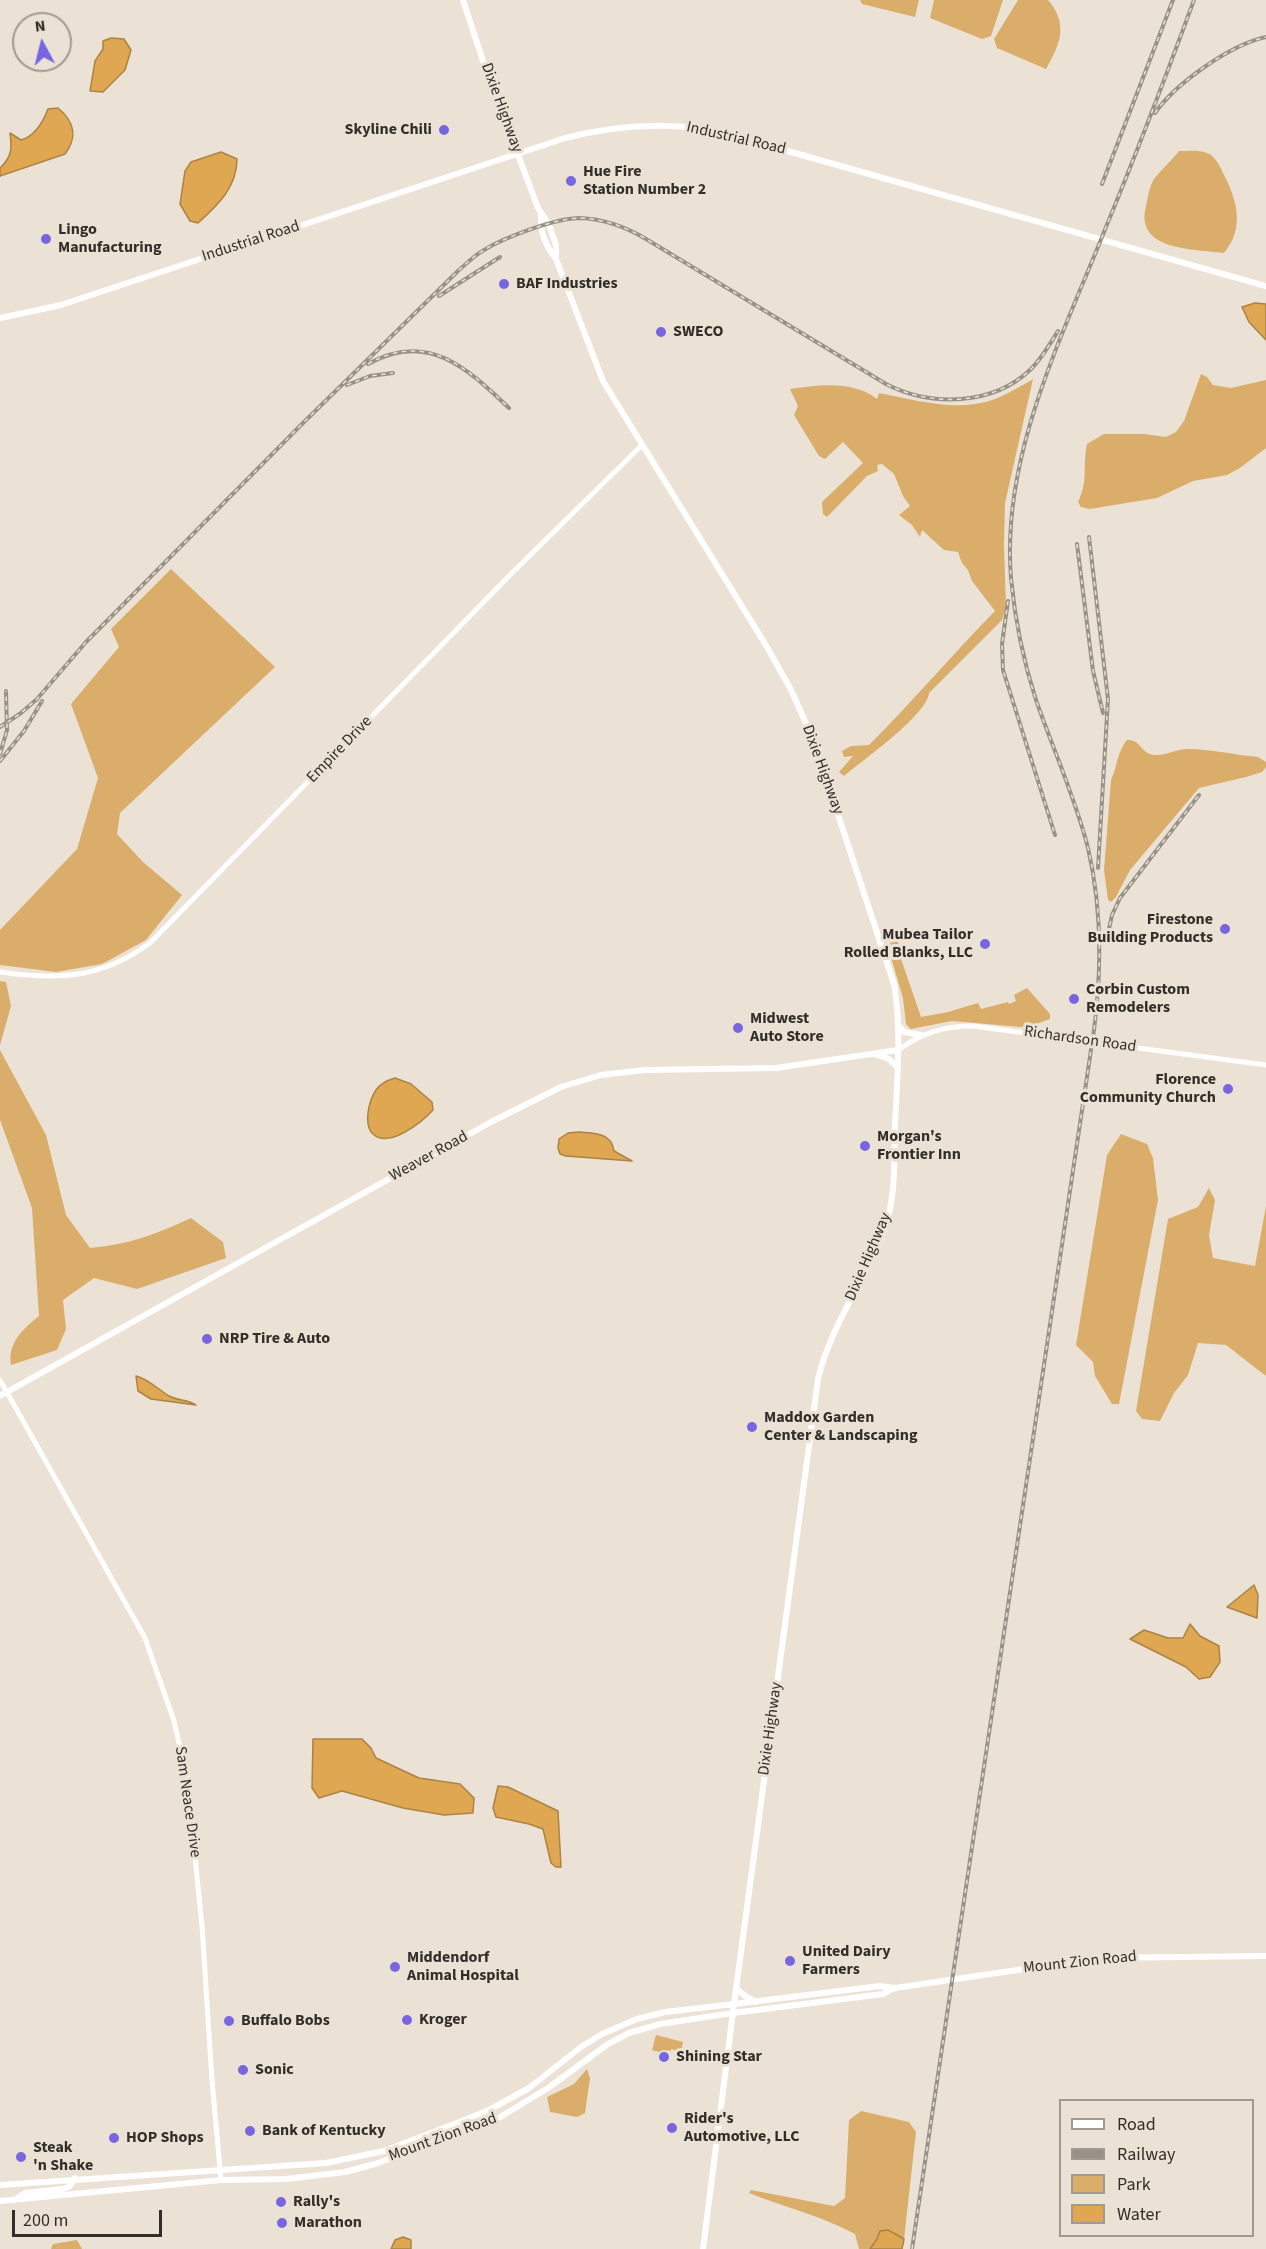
<!DOCTYPE html>
<html>
<head>
<meta charset="utf-8">
<style>
	body { margin:0 }
	#map { position:relative; width:1266px; height:2249px; overflow:hidden; background:#ebe2d5; font-family:"Source Sans 3",sans-serif }
	canvas { display:block }
	.legend { position:absolute; left:1059px; top:2099px; width:195px; height:138px; box-sizing:border-box; background:#ebe2d5; border:2px solid #a19a90; margin:0; padding:8px 10px; list-style:none; font-size:18px; color:#322e29 }
	.legend li { display:flex; align-items:center; gap:12px; height:30px }
	.legend b { width:30px; border:2px solid #a19a90 }
	.north { position:absolute; left:12px; top:12px; width:60px; height:60px; box-sizing:border-box; background:#ebe2d5; border:2px solid #a19a90; border-radius:50%; rotate:353deg; font-size:16px; font-weight:700; line-height:24px; text-align:center; color:#322e29 }
	.north::after { content:''; display:block; margin:auto; width:21px; height:27px; background:#7866e1; clip-path:polygon(50% 0,100% 100%,50% 72%,0 100%) }
	.scale { position:absolute; left:12px; top:2210px; width:150px; height:27px; box-sizing:border-box; border:3px solid #322e29; border-top:0; padding-left:8px; font-size:18px; line-height:21px; white-space:nowrap; color:#322e29; -webkit-text-stroke:4px #ebe2d5; paint-order:stroke }
</style>
</head>
<body>
<div id="map">
<canvas width="1266" height="2249"></canvas>
<ul class="legend">
<li><b style="height:8px;background:#fff"></b>Road</li>
<li><b style="height:8px;background:#989187"></b>Railway</li>
<li><b style="height:16px;background:#daad6a"></b>Park</li>
<li><b style="height:16px;background:#dfa751"></b>Water</li>
</ul>
<div class="north">N</div>
<div class="scale">200 m</div>
</div>
<script>
const g = document.querySelector('canvas').getContext('2d');
g.lineJoin = 'round';
function fill(path, color) {
  g.fillStyle = color;
  g.fill(path, 'evenodd');
}
function trace(path, color, width, dash) {
  g.strokeStyle = color;
  g.lineWidth = width;
  g.lineCap = dash ? 'butt' : 'round';
  g.setLineDash(dash || []);
  g.stroke(path);
}
function drawText(font, color, halo, rows, align = 'center') {
  g.font = font + ' "Source Sans 3",sans-serif';
  g.lineWidth = 6;
  g.setLineDash([]);
  g.textBaseline = 'middle';
  g.strokeStyle = halo;
  g.fillStyle = color;
  for (const [text, x, y, turn = 0] of rows) {
    g.save();
    g.translate(x, y);
    g.rotate((+turn || 0) * Math.PI / 180);
    g.textAlign = isNaN(turn) ? turn : align;
    if (halo) g.strokeText(text, 0, 0);
    g.fillText(text, 0, 0);
    g.restore();
  }
}
fill(new Path2D(`
	M860,0H919L915,17L862,4Z
	M934,0H1003L991,36L982,39L930,18Z
	M1018,0H1048C1069,25 1060,44 1046,69L997,48L994,39Z
	M1179,151C1189,151 1202,149 1211,155C1217,160 1221,168 1224,175C1237,200 1245,228 1224,253C1194,249 1134,251 1146,206C1148,198 1149,187 1154,179C1159,172 1172,160 1179,151Z
	M1201,374L1207,377L1213,385L1231,388L1266,380V448L1240,468L1227,475L1193,481L1157,498L1090,509L1081,507L1078,502C1089,479 1082,467 1087,444L1104,434H1144L1166,437L1176,432L1184,421Z
	M1033,379L1005,503L1004,545L1006,607L1002,620L929,693C927,715 863,760 844,776L839,772L853,756L844,757L842,751L851,746L869,745C913,701 952,655 995,611L972,581L968,570L962,563L958,552L944,550L922,530L920,537L912,525L899,515L910,506L903,496L894,474L882,464L877,465L878,471L867,476L827,517L823,514L822,502L863,463L843,442L825,459L819,456L794,415L798,406L790,389C819,385 852,380 877,399L879,393C917,400 957,413 995,399C1008,394 1021,386 1033,379Z
	M171,569L275,667L120,813L117,834L143,862L182,895L146,940L102,964L56,972L0,965V930L77,849L98,778L71,704L119,647L111,629Z
	M1127,740C1141,739 1140,753 1154,755C1165,756 1176,749 1187,749C1210,749 1235,755 1258,757L1266,762V767L1262,772L1246,777L1199,788L1130,870L1116,897L1111,902L1108,900L1104,870L1111,780C1117,767 1118,750 1127,740Z
	M897,941L903,951L899,953L921,1017L948,1012L978,1003L981,1009L1008,1002L1009,1004L1016,1001L1014,995L1027,988L1050,1014V1019L1031,1026L1021,1027L952,1021L911,1029L906,1024L903,998L890,954V943Z
	M0,981L6,982L11,1006L0,1045Z
	M0,1050L46,1135L66,1215L90,1248C127,1245 157,1234 191,1218L223,1242L226,1258L137,1289L94,1278L63,1300L66,1329L57,1350L11,1365C7,1343 24,1328 39,1316L32,1208L0,1120Z
	M1121,1134L1147,1144L1153,1158L1158,1200L1119,1404H1112L1095,1376L1093,1362L1076,1345L1107,1155Z
	M1209,1188L1215,1200L1209,1235L1213,1258L1255,1266L1266,1206V1376L1226,1345L1198,1343L1188,1375L1174,1393L1160,1421L1142,1419L1136,1411L1168,1219L1198,1207Z
	M656,2035L683,2042L681,2052L671,2049V2051L667,2050L666,2054L652,2050Z
	M587,2069L590,2078L585,2113L577,2117L550,2112L547,2097L574,2084Z
	M861,2111L909,2122L916,2132L904,2239L888,2230L870,2249H859L855,2234C822,2216 784,2207 749,2193L751,2190L834,2206L845,2198L849,2120Z
	M77,2240L82,2249H51L53,2244Z`), '#daad6a');
const water = new Path2D(`
	M111,38L124,39L131,50L125,70L103,92L90,91L95,61L103,49V41Z
	M58,108C74,121 78,137 65,154L0,176V168C12,157 12,148 10,133L21,140C35,136 43,122 48,109Z
	M221,152L237,159C237,187 218,205 198,223L190,221L180,204L185,171L191,162Z
	M1255,303L1266,304V340L1249,322L1242,307Z
	M395,1078L411,1084L432,1102L433,1110C422,1122 389,1149 373,1134C363,1125 369,1100 376,1090C380,1084 388,1080 395,1078Z
	M579,1132C594,1133 612,1133 614,1151L632,1161L566,1156L560,1154L558,1148L559,1139L568,1133Z
	M136,1376C148,1379 158,1389 169,1396C178,1401 188,1399 196,1405L151,1399L138,1391Z
	M1254,1585L1258,1595L1257,1618L1227,1607Z
	M1190,1624L1200,1636L1219,1646L1220,1662L1210,1677L1199,1679L1186,1667L1130,1639L1144,1630L1168,1638H1183Z
	M313,1739H362L371,1748L376,1758L419,1778L460,1784L474,1798L473,1813L444,1815L403,1808L342,1791L319,1798L312,1788Z
	M498,1786L508,1787L558,1811L561,1867H556L551,1863L543,1829L529,1824L496,1817L493,1808Z
	M888,2230L904,2239L902,2249H870L877,2239L880,2231Z
	M403,2237L411,2240V2249H391L395,2240Z`);
fill(water, '#dfa751');
trace(water, '#ab8345', 1.5);
trace(new Path2D(`
	M0,972C58,980 101,979 150,943L512,573L642,445
	M898,1050C922,1033 944,1026 973,1026L1266,1065
	M0,1380L145,1638L174,1721L187,1778L202,1926L212,2080L221,2180`), '#fff', 5);
trace(new Path2D(`
	M0,318L61,305L565,138C609,127 657,122 702,129C719,132 736,137 752,141L1266,286
	M0,1396L491,1122L561,1087L601,1075L645,1070L776,1068L898,1050
	M734,2004L880,1986L895,1988L1099,1958L1266,1956
	M733,2013L883,1994L894,1988`), '#fff', 6);
trace(new Path2D(`
	M463,0L484,64L538,208L549,225L556,245V258
	M541,214C540,232 545,245 556,259L603,381L767,647L791,690L813,739L894,984C902,1031 897,1078 895,1125C894,1158 896,1193 886,1225C867,1278 831,1324 818,1379L734,2004L703,2249
	M899,1026L904,1032L921,1035
	M875,1054L889,1059L898,1068
	M736,1988L745,1996L756,2002
	M0,2185L296,2165L326,2163L384,2151L462,2121L491,2109L529,2088L581,2047L602,2034L637,2019L665,2012L734,2004
	M16,2199L25,2193L63,2189L69,2187L75,2178
	M0,2201L221,2180L286,2179L345,2172L375,2164L497,2119L548,2088L608,2044L629,2033L660,2024L733,2013`), '#fff', 6);
const rail = new Path2D(`
	M1155,113C1176,83 1230,45 1266,37
	M1102,184L1173,0
	M439,296L500,257
	M368,364C428,330 468,369 509,408
	M347,385L370,376L393,373
	M1089,537L1108,699L1098,868
	M1077,544L1093,671L1103,713
	M1008,601L1002,644L1003,670L1055,835
	M0,727L21,713L37,699L86,642L302,424L459,270C467,263 475,255 484,250C505,237 556,218 580,218C604,219 626,227 646,239L886,384C931,407 993,406 1031,369C1042,358 1050,344 1058,331
	M0,754L7,730L6,691
	M0,761L24,731L42,701
	M1106,943L1112,915L1120,898L1199,795
	M912,2249L1094,1030C1102,968 1102,908 1088,848C1075,797 1053,749 1036,700C1023,660 1015,620 1011,578C1001,455 1062,338 1106,227C1137,152 1166,76 1194,0`);
trace(rail, '#989187', 4);
trace(rail, '#ebe2d5', 1.5, [4.5]);
for (const [x, y, r, color] of [
	[444,130,6,"#7866e1"],
	[571,181,6,"#7866e1"],
	[46,239,6,"#7866e1"],
	[504,284,6,"#7866e1"],
	[661,332,6,"#7866e1"],
	[1225,929,6,"#7866e1"],
	[985,944,6,"#7866e1"],
	[1074,999,6,"#7866e1"],
	[738,1028,6,"#7866e1"],
	[1228,1089,6,"#7866e1"],
	[865,1146,6,"#7866e1"],
	[207,1339,6,"#7866e1"],
	[752,1427,6,"#7866e1"],
	[790,1961,6,"#7866e1"],
	[395,1967,6,"#7866e1"],
	[407,2020,6,"#7866e1"],
	[229,2021,6,"#7866e1"],
	[664,2057,6,"#7866e1"],
	[243,2070,6,"#7866e1"],
	[672,2128,6,"#7866e1"],
	[250,2131,6,"#7866e1"],
	[114,2138,6,"#7866e1"],
	[21,2157,6,"#7866e1"],
	[281,2202,6,"#7866e1"],
	[282,2223,6,"#7866e1"]
]) {
  const dot = new Path2D();
  dot.arc(x, y, r, 0, 2 * Math.PI);
  g.fillStyle = color;
  g.fill(dot);
  trace(dot, '#ebe2d5', 2);
}
drawText('16px', '#322e29', '#ebe2d5', [
	["Dixie Highway",501,108,70],
	["Industrial Road",736,139,13],
	["Industrial Road",251,242,-18],
	["Empire Drive",340,750,-46],
	["Dixie Highway",822,770,70],
	["Richardson Road",1080,1040,8],
	["Weaver Road",429,1157,-29],
	["Dixie Highway",869,1257,-67],
	["Dixie Highway",771,1729,-82],
	["Sam Neace Drive",187,1802,82],
	["Mount Zion Road",1080,1963,-6],
	["Mount Zion Road",443,2138,-20]
]);
drawText('bold 16px', '#322e29', '#ebe2d5', [
	["Skyline Chili",432,130,"right"],
	["Hue Fire",583,172],
	["Station Number 2",583,190],
	["Lingo",58,230],
	["Manufacturing",58,248],
	["BAF Industries",516,284],
	["SWECO",673,332],
	["Firestone",1213,920,"right"],
	["Building Products",1213,938,"right"],
	["Mubea Tailor",973,935,"right"],
	["Rolled Blanks, LLC",973,953,"right"],
	["Corbin Custom",1086,990],
	["Remodelers",1086,1008],
	["Midwest",750,1019],
	["Auto Store",750,1037],
	["Florence",1216,1080,"right"],
	["Community Church",1216,1098,"right"],
	["Morgan's",877,1137],
	["Frontier Inn",877,1155],
	["NRP Tire & Auto",219,1339],
	["Maddox Garden",764,1418],
	["Center & Landscaping",764,1436],
	["United Dairy",802,1952],
	["Farmers",802,1970],
	["Middendorf",407,1958],
	["Animal Hospital",407,1976],
	["Kroger",419,2020],
	["Buffalo Bobs",241,2021],
	["Shining Star",676,2057],
	["Sonic",255,2070],
	["Rider's",684,2119],
	["Automotive, LLC",684,2137],
	["Bank of Kentucky",262,2131],
	["HOP Shops",126,2138],
	["Steak",33,2148],
	["'n Shake",33,2166],
	["Rally's",293,2202],
	["Marathon",294,2223]
], 'left');
</script>
</body>
</html>
